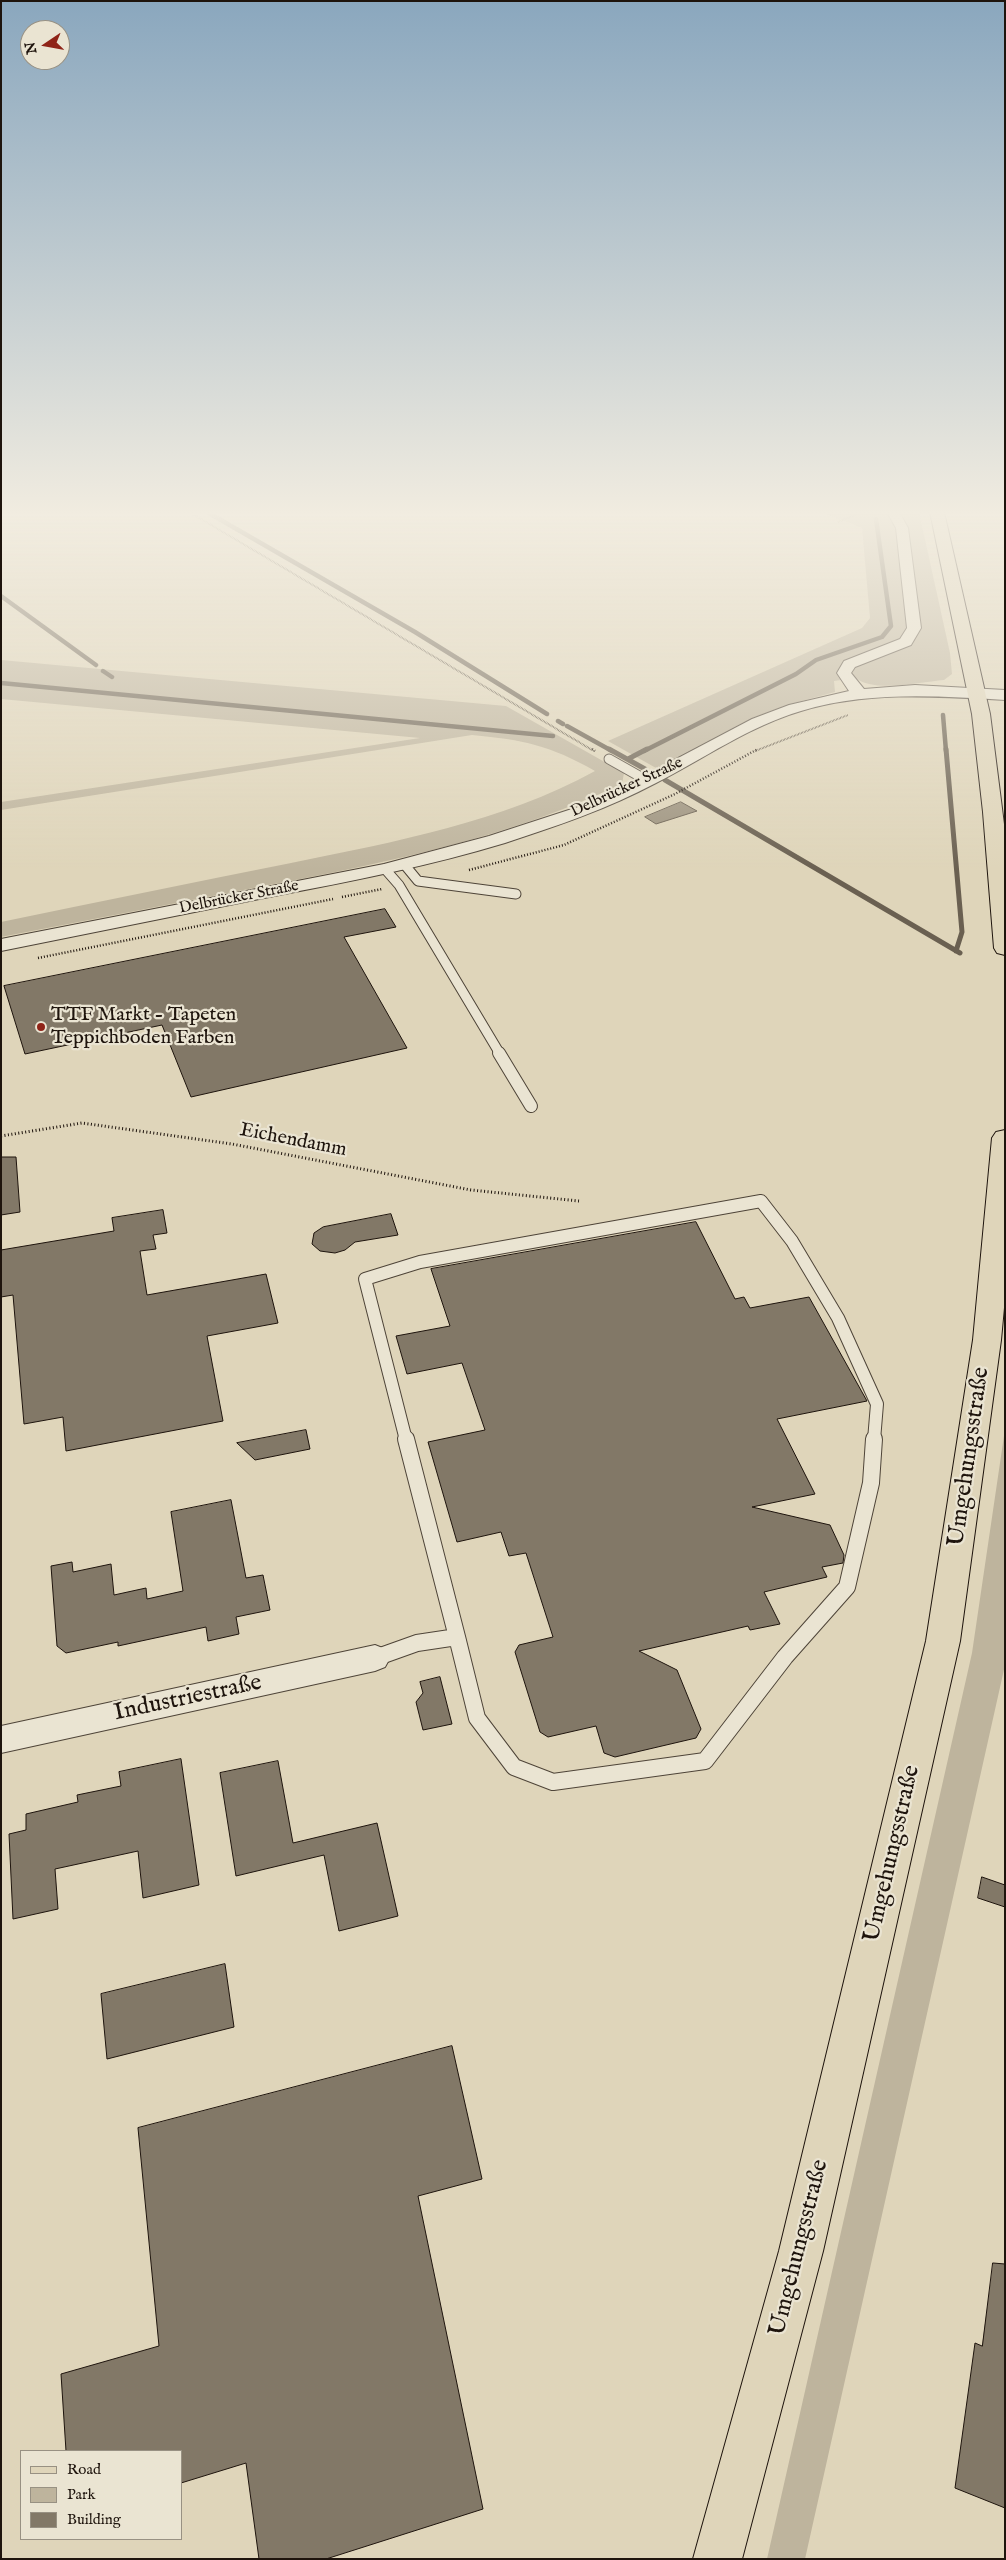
<!DOCTYPE html>
<html>
<head>
<meta charset="utf-8">
<style>
	body { margin:0 }
	#map { position:relative; width:1006px; height:2560px; overflow:hidden; background:#dfd5ba; font-family:"IM FELL English",serif }
	canvas { display:block }
	.frame { position:absolute; inset:0; border:2px solid #1e140d; pointer-events:none }
	.legend { position:absolute; left:20px; top:2450px; width:162px; height:90px; box-sizing:border-box; background:#eae4d2; border:1px solid #989183; margin:0; padding:6px 9px; list-style:none; font-size:15px; color:#1e140d }
	.legend li { display:flex; align-items:center; gap:10px; height:25px }
	.legend b { width:25px; border:1px solid #989183 }
	.north { position:absolute; left:20px; top:20px; width:50px; height:50px; box-sizing:border-box; background:#eae4d2; border:1px solid #989183; border-radius:50%; rotate:258deg; font-size:14px; font-weight:700; line-height:20px; text-align:center; color:#1e140d }
	.north::after { content:''; display:block; margin:auto; width:18px; height:22px; background:#8f2418; clip-path:polygon(50% 0,100% 100%,50% 72%,0 100%) }
</style>
</head>
<body>
<div id="map">
<canvas width="1006" height="2560"></canvas>
<div class="frame"></div>
<ul class="legend">
<li><b style="height:6px;background:#dfd5ba"></b>Road</li>
<li><b style="height:14px;background:#beb49d"></b>Park</li>
<li><b style="height:14px;background:#827867"></b>Building</li>
</ul>
<div class="north">N</div>
</div>
<script>
const g = document.querySelector('canvas').getContext('2d');
g.lineJoin = 'round';
function fill(path, color) {
  g.fillStyle = color;
  g.fill(path, 'evenodd');
}
function trace(path, color, width, dash) {
  g.strokeStyle = color;
  g.lineWidth = width;
  g.lineCap = dash ? 'butt' : 'round';
  g.setLineDash(dash || []);
  g.stroke(path);
}
function drawText(font, color, halo, rows, align = 'center') {
  g.font = font + ' "IM FELL English",serif';
  g.lineWidth = 4.5;
  g.setLineDash([]);
  g.textBaseline = 'middle';
  g.strokeStyle = halo;
  g.fillStyle = color;
  for (const [text, x, y, turn = 0] of rows) {
    g.save();
    g.translate(x, y);
    g.rotate((+turn || 0) * Math.PI / 180);
    g.textAlign = isNaN(turn) ? turn : align;
    if (halo) g.strokeText(text, 0, 0);
    g.fillText(text, 0, 0);
    g.restore();
  }
}
fill(new Path2D(`
	M821,512H919L950,653L952,674L944,680C921,682 873,693 856,678L834,681L835,692L787,705L750,719L656,768L608,741L862,628L870,618L862,528Z
	M1,660L506,706L624,773L622,784C510,837 390,862 269,885C180,902 91,920 1,937V922C98,902 194,882 291,863C394,842 502,822 595,771C549,745 524,740 472,735L1,810V802L420,738L1,699Z
	M1005,1429V1665L805,2559H767L972,1653Z`), '#beb49d');
const water = new Path2D(`
	M681,802L697,811L656,824L645,817Z`);
fill(water, '#9d937f');
trace(water, '#6a6051', 1);
trace(new Path2D(`
	M207,512L415,632L547,714
	M1,596L96,665
	M103,671L112,677
	M1,683L553,736
	M943,715L946,751
	M558,721L563,724
	M567,726L612,751
	M644,751L796,674L816,660L882,637L891,626L876,519`), '#6a6051', 4.5);
trace(new Path2D(`
	M609,749L645,769
	M946,749L962,932L956,951
	M628,759L647,749
	M665,780L960,953`), '#6a6051', 5);
const building = new Path2D(`
	M385,909L396,927L344,937L407,1048L191,1097L162,1025L25,1054L4,986Z
	M1,1157H16L20,1212L1,1215Z
	M163,1210L167,1233L153,1235L156,1249L140,1251L147,1295L266,1274L278,1323L207,1336L223,1421L66,1451L63,1417L24,1424L13,1295L1,1297V1250L114,1231L112,1218Z
	M391,1214L398,1235L355,1242L345,1250L335,1253L320,1251L312,1244L314,1233L323,1227Z
	M696,1222L735,1299L744,1297L750,1308L809,1297L867,1401L777,1419L815,1494L752,1507L830,1525L844,1555L843,1563L822,1567L827,1577L764,1592L780,1624L750,1630L748,1626L639,1651L677,1670L701,1729L696,1738L615,1757L604,1753L596,1726L548,1737L540,1732L515,1652L519,1645L553,1637L526,1553L509,1556L501,1532L457,1542L428,1442L485,1430L462,1363L407,1374L396,1336L450,1326L431,1269Z
	M306,1430L310,1449L255,1460L237,1443Z
	M231,1500L246,1578L263,1575L270,1610L236,1617L239,1634L208,1641L206,1627L118,1646V1642L66,1653L57,1646L51,1566L72,1562L73,1572L111,1564L114,1595L146,1588L147,1599L183,1591L171,1512Z
	M440,1677L452,1724L423,1730L416,1702L423,1693L420,1682Z
	M181,1759L199,1885L143,1898L138,1851L55,1869L58,1909L13,1919L9,1834L26,1830V1814L78,1802L77,1795L121,1786L119,1772Z
	M278,1761L293,1843L377,1823L398,1916L339,1931L324,1855L236,1876L220,1773Z
	M982,1877L1005,1885V1907L978,1898Z
	M225,1964L234,2027L107,2059L101,1994Z
	M452,2046L482,2179L418,2196L483,2509L326,2559H259L246,2463L181,2483V2451H66L61,2374L159,2346L138,2128Z
	M993,2263L1005,2264V2508L955,2488L975,2343L982,2346Z`);
fill(building, '#827867');
trace(building, '#1e140d', 1);
const laneFar2 = new Path2D(`
	M609,759L648,781
	M404,864L418,881L516,894
	M385,869L399,885L500,1054`);
const laneFar1 = new Path2D(`
	M499,1053L531,1106
	M406,1440L365,1279L420,1262L761,1201L792,1241L838,1318L877,1404L874,1440`);
const lane = new Path2D(`
	M406,1439L457,1637
	M457,1637L477,1718L514,1767L553,1782L705,1761L785,1657L847,1587L871,1483L874,1439
	M375,1658L417,1643L457,1637`);
const street = new Path2D(`
	M887,512H899L908,528L921,628L911,645L855,667L851,673L864,689L915,685L1005,690V700C936,696 868,691 801,711C750,726 703,759 656,783C607,809 557,826 505,843C429,866 352,881 274,896C183,914 92,933 1,951V939L384,864L489,836L581,806L642,777L752,719L789,705L849,691L837,673L844,661L900,639L907,628L896,528Z
	M375,1645L385,1649L390,1658L385,1667L375,1671L1,1753V1726Z`);
const primary = new Path2D(`
	M930,512H944L990,714L1005,832V955L997,953L994,948L983,812L972,714Z
	M1005,1130V1297L1001,1340L960,1641L823,2251L742,2559H693L779,2251L926,1641L973,1340L992,1138L996,1132Z`);
trace(laneFar2, '#4e4438', 11);
trace(laneFar1, '#4e4438', 14);
trace(lane, '#4e4438', 18);
trace(street, '#4e4438', 2);
trace(primary, '#1e140d', 2);
trace(new Path2D(`
	M189,512L594,751
	M838,522L862,512
	M755,751L848,715`), '#1e140d', 2, [0.5, 1]);
trace(new Path2D(`
	M592,749L595,751
	M469,870L564,845L675,794L758,749
	M342,897L382,889
	M38,958L333,899`), '#1e140d', 2.5, [1, 2]);
trace(new Path2D(`
	M1,1136L82,1123L232,1144L471,1190L579,1201`), '#1e140d', 3, [1, 2.5]);
trace(laneFar2, '#eae4d2', 9);
trace(laneFar1, '#eae4d2', 12);
trace(lane, '#eae4d2', 16);
fill(street, '#eae4d2');
fill(primary, '#dfd5ba');
const sky = g.createLinearGradient(0, 0, 0, 870);
sky.addColorStop(0, '#8aa7be');
sky.addColorStop(0.59, '#f1ece0');
sky.addColorStop(1, '#f1ece000');
g.fillStyle = sky;
g.fillRect(0, 0, 1006, 870);
for (const [x, y, r, color] of [
	[41,1027,5,"#8f2418"]
]) {
  const dot = new Path2D();
  dot.arc(x, y, r, 0, 2 * Math.PI);
  g.fillStyle = color;
  g.fill(dot);
  trace(dot, '#eae4d2', 2);
}
drawText('16px', '#1e140d', '#eae4d2', [
	["Delbrücker Straße",627,788,-25],
	["Delbrücker Straße",239,898,-11]
]);
drawText('20px', '#1e140d', '#eae4d2', [
	["TTF Markt - Tapeten",51,1016],
	["Teppichboden Farben",51,1039]
], 'left');
drawText('20px', '#1e140d', '#eae4d2', [
	["Eichendamm",293,1141,11]
]);
drawText('24px', '#1e140d', '#eae4d2', [
	["Umgehungsstraße",970,1457,-82],
	["Industriestraße",188,1699,-12],
	["Umgehungsstraße",893,1854,-77],
	["Umgehungsstraße",800,2248,-76]
]);
</script>
</body>
</html>
